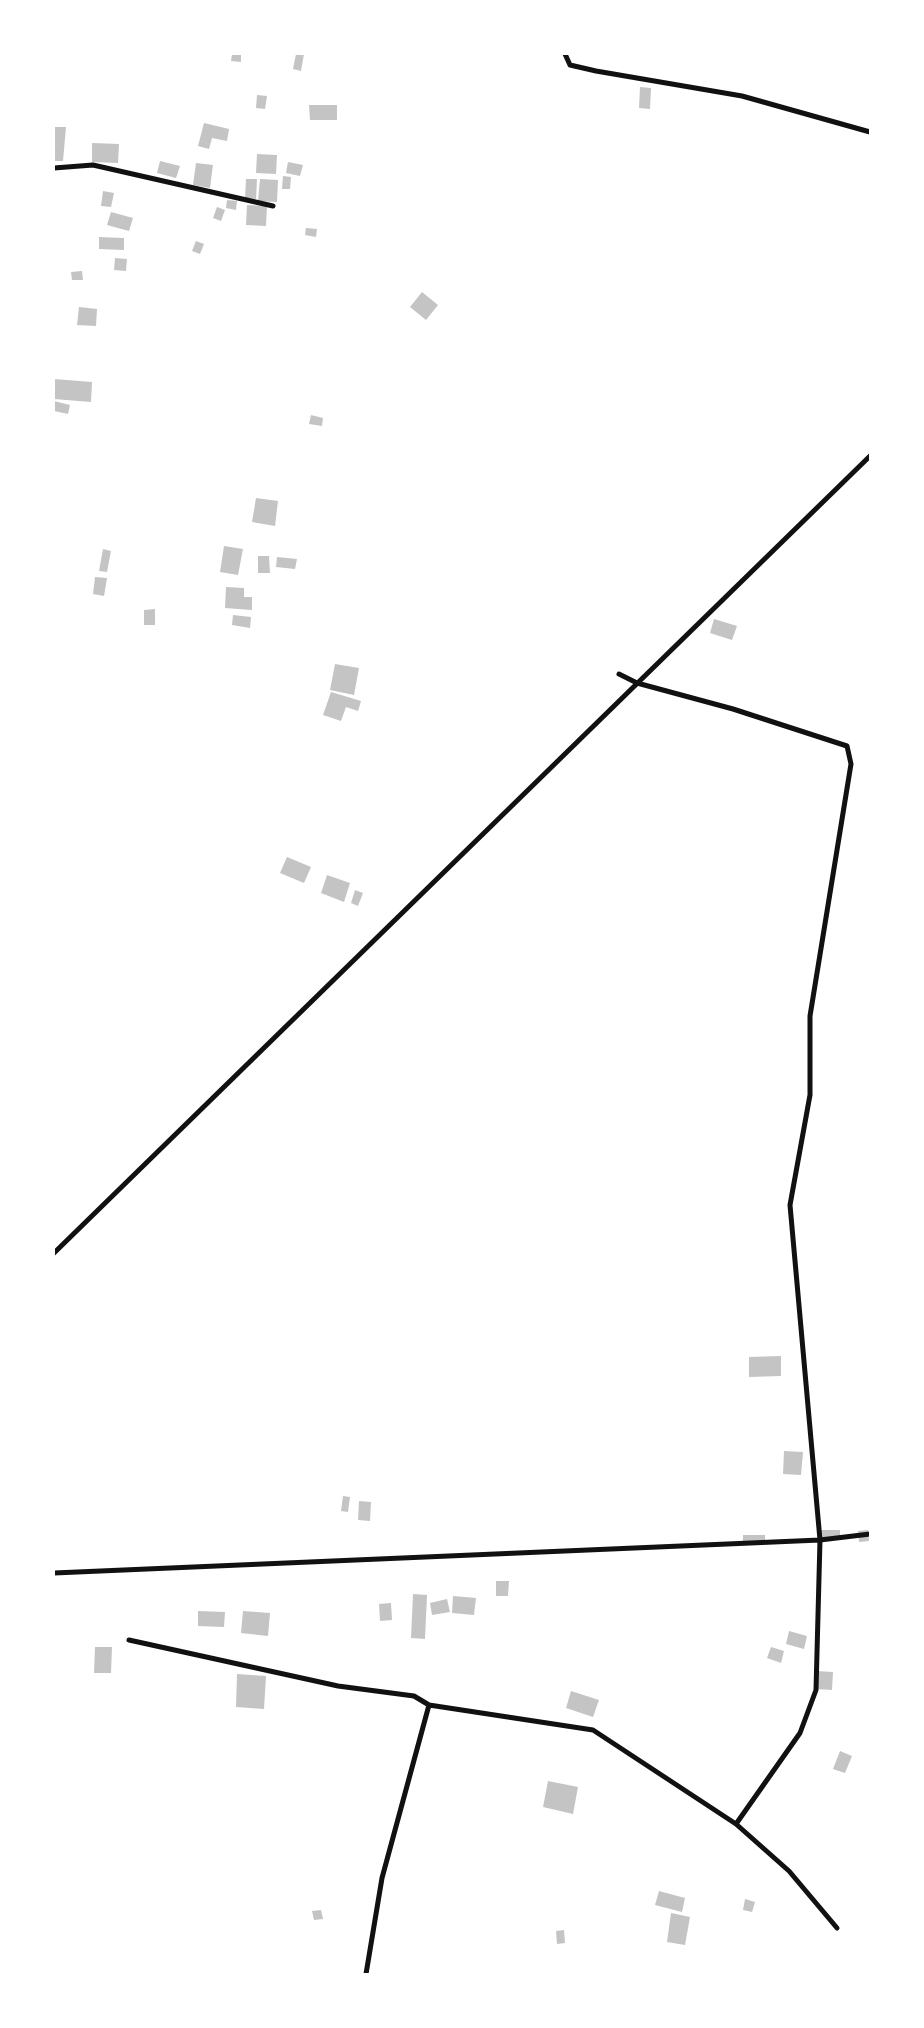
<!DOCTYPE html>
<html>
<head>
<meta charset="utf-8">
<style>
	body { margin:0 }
	#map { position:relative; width:924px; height:2028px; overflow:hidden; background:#fff; font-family:"Roboto Condensed",sans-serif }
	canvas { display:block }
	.frame { position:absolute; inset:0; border:55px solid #fff; pointer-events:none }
</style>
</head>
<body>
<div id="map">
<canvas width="924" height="2028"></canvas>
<div class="frame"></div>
</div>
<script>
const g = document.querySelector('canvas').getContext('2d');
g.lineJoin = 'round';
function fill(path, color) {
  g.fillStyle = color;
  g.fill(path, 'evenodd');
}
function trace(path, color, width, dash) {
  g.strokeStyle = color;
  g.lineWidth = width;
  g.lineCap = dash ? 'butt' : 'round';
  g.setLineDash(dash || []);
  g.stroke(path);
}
fill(new Path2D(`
	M232,54H241V62L231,61Z
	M296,54H304L301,71L293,69Z
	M640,87L651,88L650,109L639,108Z
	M257,95L267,96L265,109L256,108Z
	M309,105H337V120H310Z
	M204,123L229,129L227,141L212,138L209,149L198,146Z
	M55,127H66L63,161H54Z
	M92,143L119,144L118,163L92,162Z
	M257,154L277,155L276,174L256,173Z
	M160,161L180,166L176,178L157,173Z
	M288,162L303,165L300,176L286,173Z
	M196,163L213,165L210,188L193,185Z
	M283,176L291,177L290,189H282Z
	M246,179H257L256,199L245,198Z
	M260,179L278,180L277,202L258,201Z
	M103,191L114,193L111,207L101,206Z
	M227,200L237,201L236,210L226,208Z
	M247,205L267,206L266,226L246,225Z
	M217,207L225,210L221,221L213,218Z
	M111,212L133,218L129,231L107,225Z
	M306,228L317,229L316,237L305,235Z
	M99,237L124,238V250L99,249Z
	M196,241L204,244L200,254L192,251Z
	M115,258L127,259L126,271L114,270Z
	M82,271L83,280H72L71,272Z
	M422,292L438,305L426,320L410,307Z
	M79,307L97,309L96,326L77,325Z
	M54,379L92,382L91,402L54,399Z
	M54,401L70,405L68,414L54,411Z
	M311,415L323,418L322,426L309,424Z
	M256,498L278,501L275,526L252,522Z
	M224,546L243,549L238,575L220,572Z
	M103,549L111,551L107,572L99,571Z
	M258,556H269L270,573H258Z
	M277,557L297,559L295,569L276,567Z
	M95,577L107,578L104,596L93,594Z
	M226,587L244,588V597H252V610L225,608Z
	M155,609V625H144V610Z
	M233,615L251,617L250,628L232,625Z
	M714,619L737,626L732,640L710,633Z
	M335,664L359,668L354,695L330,690Z
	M331,692L361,701L358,711L346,707L341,721L323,715Z
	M287,857L311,867L304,883L280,873Z
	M327,875L350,883L344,902L321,893Z
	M355,890L363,893L358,906L351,903Z
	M781,1356V1376L749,1377V1357Z
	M784,1451L803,1452L801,1475L783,1474Z
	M343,1496L350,1497L348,1512L341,1511Z
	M359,1501L371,1502L370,1521L358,1520Z
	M821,1530H840V1540H820Z
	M868,1530L869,1541L859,1542L858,1531Z
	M743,1535H765V1543H743Z
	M496,1581H509L508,1596H496Z
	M413,1594L427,1595L425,1639L411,1638Z
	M453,1596L476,1598L474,1615L452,1613Z
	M447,1599L450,1612L432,1615L430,1603Z
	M391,1603L392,1620L380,1621L379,1604Z
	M198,1611L225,1612L224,1627L198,1626Z
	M243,1611L270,1613L268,1636L241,1633Z
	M789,1631L807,1636L804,1649L786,1644Z
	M95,1647H112L111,1673H94Z
	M771,1647L784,1651L781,1663L767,1658Z
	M817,1671L833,1672L832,1690L816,1689Z
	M237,1674L266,1676L264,1709L236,1707Z
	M571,1691L599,1700L593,1717L566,1708Z
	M840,1751L852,1756L845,1773L833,1769Z
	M548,1781L578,1787L573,1814L543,1807Z
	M659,1891L685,1898L682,1912L655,1905Z
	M745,1899L755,1902L752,1912L743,1910Z
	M321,1910L323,1919L314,1920L312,1911Z
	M671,1913L690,1917L685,1945L667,1942Z
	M564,1930L565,1943L557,1944L556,1931Z`), '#c4c4c4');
trace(new Path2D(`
	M565,54L570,65L596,71L742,96L870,132
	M54,168L93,165L273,206
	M619,674L637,683L733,709L847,746L851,764L810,1016V1095L790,1205L820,1540L816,1690L800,1733L736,1824
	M54,1253L870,456
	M54,1573L820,1540L870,1534
	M129,1640L338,1686L414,1696L429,1705L593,1730L736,1824L789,1871L837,1928
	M366,1974L382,1878L429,1705`), '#111', 5);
</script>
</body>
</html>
